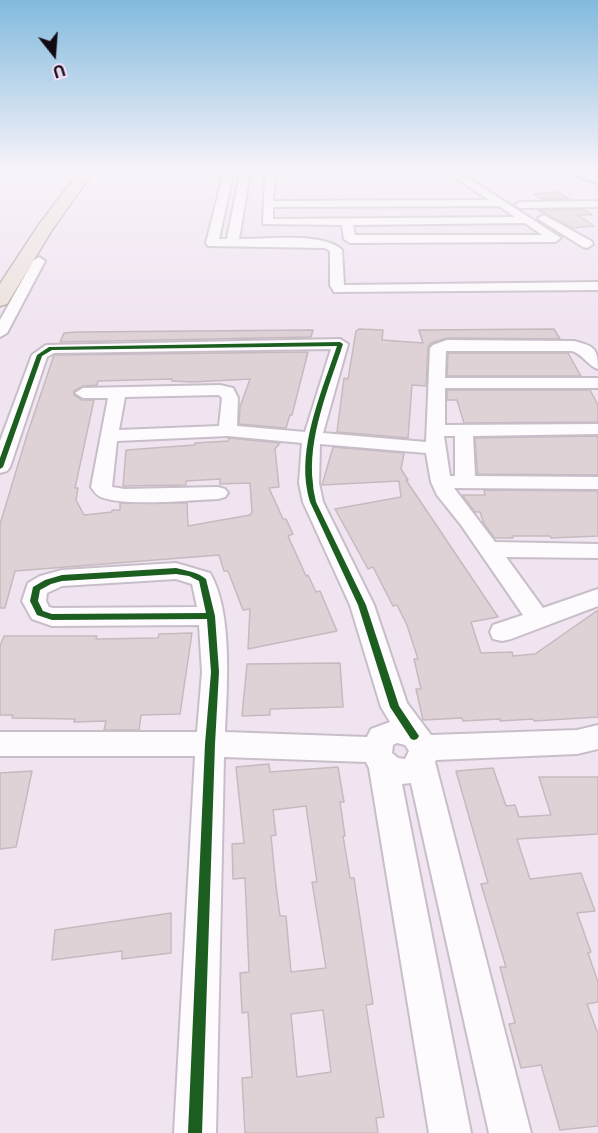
<!DOCTYPE html>
<html>
<head>
<meta charset="utf-8">
<style>
	body { margin:0 }
	#map { position:relative; width:598px; height:1133px; overflow:hidden; background:#f0e4f1; font-family:Inter,sans-serif }
	canvas { display:block }
	.north { position:absolute; left:24px; top:24px; width:60px; height:60px; -webkit-text-stroke:4px #f5def7; paint-order:stroke; rotate:163deg; font-size:16px; font-weight:700; line-height:24px; text-align:center; color:#120a13 }
	.north::after { content:''; display:block; margin:auto; width:21px; height:27px; background:#120a13; clip-path:polygon(50% 0,100% 100%,50% 72%,0 100%) }
</style>
</head>
<body>
<div id="map">
<canvas width="598" height="1133"></canvas>
<div class="north">U</div>
</div>
<script>
const g = document.querySelector('canvas').getContext('2d');
g.lineJoin = 'round';
function trace(path, color, width, dash) {
  g.strokeStyle = color;
  g.lineWidth = width;
  g.lineCap = dash ? 'butt' : 'round';
  g.setLineDash(dash || []);
  g.stroke(path);
}
function fill(path, color) {
  g.fillStyle = color;
  g.fill(path, 'evenodd');
}
trace(new Path2D(`
	M564,168L583,179L598,184`), '#89c4d0', 3);
const building = new Path2D(`
	M558,192L569,199H541L534,194Z
	M584,209L592,215H578L594,226L572,228L538,210Z
	M359,329L383,330L382,340L423,343L419,330L554,329L560,339L447,338L431,343L428,348L426,386L412,385L408,438L337,432L344,378L348,379L356,331Z
	M313,330L311,337L60,342L64,333L77,332Z
	M308,352L292,415H290L286,428L239,424L240,407L250,379L192,382L172,381V379L98,381L97,385L83,386L74,391V395L82,400H94L75,488H78L76,500L84,515L112,512V510H120V503H187L188,526L250,515L252,512L250,483L220,484V479L186,481V485L123,486L126,450L195,445V443L228,441L229,438L280,443L275,449L279,487L269,488L283,519H286L293,534L288,536L306,576L308,575L316,592L320,591L337,631L248,649L250,609L243,610L228,571H224L219,555L15,571L5,608H0V524L27,435L54,355Z
	M448,353H568L581,376H447Z
	M447,390H590L598,405V422L464,423L457,400H447Z
	M598,436V475L478,474L477,469L475,438Z
	M333,447L404,453L401,469L408,480H406L498,617L471,622L481,653L512,652L513,656L535,654L598,610V717L534,721L533,719L500,721V719L463,721L462,718L423,720L416,689H421L414,659H418L407,625L397,605L393,606L373,567L368,569L335,509L401,497L399,481L322,485Z
	M484,490L598,491V536L551,538L550,536H512L513,538H495L484,524L480,512H475L462,495H485Z
	M192,633L180,714L141,715L139,730H104L106,721L74,722L75,719L12,718L13,715H0V646L4,636H97L96,639L158,638L159,634Z
	M340,663L343,707L270,709V715L242,716L247,664Z
	M269,764L270,772L338,767L344,802H340L345,836H343L350,878H354L373,1004L366,1005L384,1117L376,1118L378,1133H245L242,1078L252,1077L248,1012L242,1013L240,973L249,972L245,878L233,879L232,844L244,843L236,767ZM306,806L317,882H312L326,968L291,972L286,916H280L276,886L271,836L276,835L273,810ZM323,1010L331,1072L297,1077L291,1014Z
	M493,768L506,806L515,805L519,817L551,815L539,777H598V834L517,839L530,879L581,873L595,911L577,913L591,952L588,953L598,982V1002L587,1004L598,1034V1126L560,1130L541,1065L521,1068L509,1024L515,1023L500,967H506L481,884L488,883L456,771Z
	M32,771L16,847L0,849V773Z
	M171,913V953L122,959V951L52,960L55,930Z`);
fill(building, '#ded2d6');
trace(building, '#c6babe', 1.5);
const minor = new Path2D(`
	M3,168H13L0,179V171Z
	M225,168H453L561,238L555,242L350,243L344,239L342,225L263,224L265,174H250L239,239C263,239 325,232 342,250L344,285L598,282V290L334,292L330,285V251L325,248L208,246L206,243ZM233,174H240L227,239H219ZM275,174H450L489,200L273,201ZM499,206L515,217L273,219V207ZM525,223L542,235H355L353,225Z
	M598,201V207L520,208L515,205L520,202Z
	M544,215L591,241L593,244L587,248L583,247L540,220L538,218Z
	M39,257L45,261L7,333L0,337V320L33,261Z
	M340,339L348,344L323,433L426,442L430,348L433,345L447,340L574,341C594,346 598,348 598,369C588,366 584,355 572,351H446L445,378H598V388H445V425L598,424V434L473,436L475,476L598,477V489L454,488L495,542L598,544V558L506,557L543,608L598,589V606L511,639L502,641L493,639L490,632L493,625L523,615L461,525L437,495L431,482L426,453L320,444L319,483L323,502L374,605L407,703L431,735L577,730L598,725V749L577,754L436,760L435,762L531,1133H489L411,783L402,784L471,1133H429L369,768L366,762L224,757L216,1133H174L195,756H0V732H197L202,672L199,625L52,626L32,619L22,601L28,583L40,576L62,570L176,563L210,573C233,612 227,688 225,732L367,737L371,729L390,722L381,707L350,605L303,502L299,483L302,443L228,436L117,441L112,487L125,489L218,487L225,489L228,493L225,497L218,499C190,500 125,507 101,497C96,495 94,491 91,487L108,398H83L75,393L83,388L220,385L233,388L238,398L237,426L305,432L331,349L54,353L47,357L10,467L7,471L0,473V441L32,355L46,345ZM219,395L222,398L219,426L119,430L125,397ZM444,436H455V476H450ZM176,579L192,584L197,607L53,608L49,607L46,601L47,593L62,586ZM397,743L405,745L409,751L405,759L398,758L392,753L393,745Z`);
const highway = new Path2D(`
	M82,168H96L52,230L7,304L0,306V284L38,226Z`);
trace(minor, '#c8bec9', 4);
trace(highway, '#b9aba9', 3);
fill(minor, '#fdfbfd');
fill(highway, '#ece2dc');
fill(new Path2D(`
	M340,342L343,344C329,387 307,438 313,484C313,490 315,496 316,502L366,605L399,706L419,736L417,739L414,740L411,739L390,707L358,605L310,502C308,496 307,490 306,483C301,438 323,388 337,346L52,350L42,356L3,467L0,469V458L37,355L49,347Z
	M176,568C187,571 198,572 206,579L215,616L219,672L215,744L202,1133H188L205,744L211,672L207,619L52,620L37,615L30,601L33,587L45,580L62,575ZM176,574L189,576L199,581L206,613L52,614L43,611L38,601L40,590L51,584L62,581Z`), '#1b5e20');
const sky = g.createLinearGradient(0, 0, 0, 326);
sky.addColorStop(0, '#82bade');
sky.addColorStop(0.52, '#f8f3f9');
sky.addColorStop(1, '#f8f3f900');
g.fillStyle = sky;
g.fillRect(0, 0, 598, 326);
</script>
</body>
</html>
